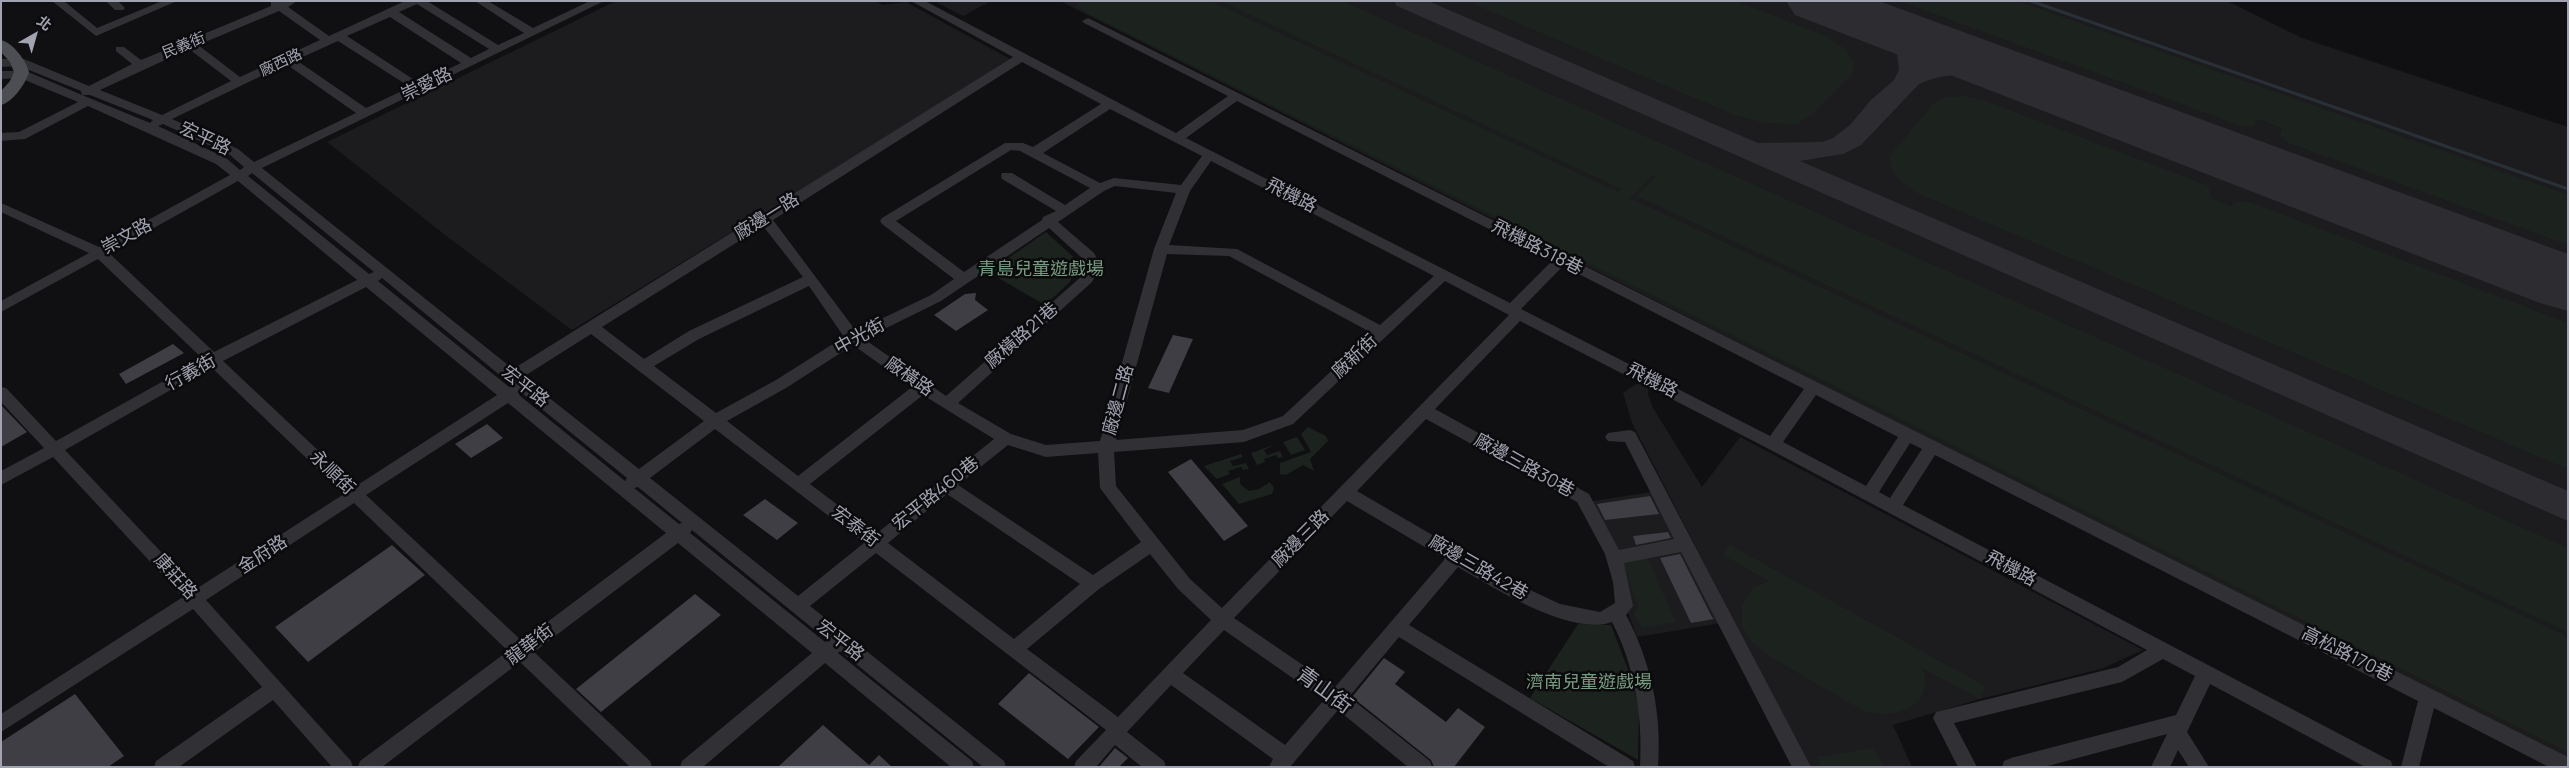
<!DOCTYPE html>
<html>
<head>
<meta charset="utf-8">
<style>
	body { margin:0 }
	#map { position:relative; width:2569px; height:768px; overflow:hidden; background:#100f11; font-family:Manrope,"Noto Sans TC",sans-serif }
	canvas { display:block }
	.frame { position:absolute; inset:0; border:2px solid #a1a3b1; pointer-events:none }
	.north { position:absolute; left:10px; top:10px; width:50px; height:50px; -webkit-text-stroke:4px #0b0a0c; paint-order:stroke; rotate:38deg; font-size:14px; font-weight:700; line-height:20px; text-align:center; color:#a1a3b1 }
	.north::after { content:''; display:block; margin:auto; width:18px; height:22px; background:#a1a3b1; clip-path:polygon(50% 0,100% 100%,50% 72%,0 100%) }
</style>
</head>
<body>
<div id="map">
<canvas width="2569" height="768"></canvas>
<div class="frame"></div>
<div class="north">北</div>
</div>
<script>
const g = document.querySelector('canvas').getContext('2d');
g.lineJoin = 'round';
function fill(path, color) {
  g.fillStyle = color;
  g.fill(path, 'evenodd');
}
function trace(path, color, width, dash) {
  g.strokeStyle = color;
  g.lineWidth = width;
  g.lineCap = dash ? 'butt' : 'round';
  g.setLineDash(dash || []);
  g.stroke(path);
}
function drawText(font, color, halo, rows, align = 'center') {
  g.font = font + ' Manrope,"Noto Sans TC",sans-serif';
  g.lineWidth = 5;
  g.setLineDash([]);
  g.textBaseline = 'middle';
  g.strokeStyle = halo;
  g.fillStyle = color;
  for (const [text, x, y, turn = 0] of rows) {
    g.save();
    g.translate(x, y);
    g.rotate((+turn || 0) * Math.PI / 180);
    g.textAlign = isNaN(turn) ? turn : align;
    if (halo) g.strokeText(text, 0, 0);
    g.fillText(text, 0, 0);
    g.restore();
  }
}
fill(new Path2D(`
	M616,1H876L883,5L906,2L1010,59L762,216L761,214L572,330L449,238L327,142Z
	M934,1H991L963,16Z
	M1060,1H2227L2302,38L2568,127V760Z
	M1638,383L1649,389L1648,394L1653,408L1702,487L1740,437L2143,650L2101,669L1980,699L1893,725L1912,767H1809L1632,423L1623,393Z
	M1657,491L1721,623L1637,637L1587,502Z`), '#1c1b1e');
fill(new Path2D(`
	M1211,1L1618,192L1621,189L1221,1H1342L2568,548V632L1637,196L1655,177L1652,175L1629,200H1634L2568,637V752L1083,11L1075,2Z
	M1466,1H1736L1826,36L1845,49L1854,62L1853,73L1812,114L1797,124L1764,123L1732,114Z
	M1899,1H2017L2568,195V245L2289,143L2280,136L2282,128L2258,119L2253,127L2239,125Z
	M1964,96L1983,100L2209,186L2211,198L2231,206L2237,202L2247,201L2568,323V469L1917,193C1902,183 1890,176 1890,156L1934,103L1946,97Z
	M1046,232L1080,263L1069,283L1045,305L988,272Z
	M1308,427L1326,436L1328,441L1310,459L1314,471L1303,465L1286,475L1280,474V463L1311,452L1301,434Z
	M1297,437L1305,450L1291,455L1283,442Z
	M1276,444L1264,450L1267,455L1280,451L1283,457L1278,458L1276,455L1264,459L1265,462L1257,465L1251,453Z
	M1241,454L1243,457L1230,461L1233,466L1246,463L1249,469L1243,470L1241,467L1228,471L1230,474L1217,479L1204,466Z
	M1240,477V484L1249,491L1259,489L1270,482L1274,488L1272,494L1239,504L1222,484Z
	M1730,545L1985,686L1980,699L1922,668C1923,671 1925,675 1925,678C1928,712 1887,719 1864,711L1774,659L1752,642L1742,626V606L1753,588L1769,581L1723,555Z
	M1647,558L1676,622L1642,628L1634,613L1638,607L1623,562Z
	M1578,624L1611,625L1631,677L1639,709L1638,760L1530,698Z
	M1874,748L1884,767H1821L1817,757Z`), '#1c231e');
trace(new Path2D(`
	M2031,1L2568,189`), '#2a3038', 3);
fill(new Path2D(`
	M1394,1H1428L1758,143L1822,142L1833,138L1850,125L1871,100L1894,80L1899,70L1897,54L1874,27L1878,22C1884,20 1888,19 1894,21C1905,25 1923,51 1926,62L1960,59L2022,68L2026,74L2022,80C2010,83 2000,80 1988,78C1960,74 1944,73 1919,84L1861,145L1843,154L1800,161L2568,491V521L1397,6Z`), '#2d2c30');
fill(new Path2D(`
	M1786,1H1879L2568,254V311L2540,303L1795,15Z`), '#2d2c30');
fill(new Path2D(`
	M976,293L975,300L988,310L956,331L934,315L965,294Z
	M1173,335L1193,339L1169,393L1148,388Z
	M173,344L184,353L126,384L119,374Z
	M1,405L27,432L1,447Z
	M487,424L503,438L471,458L455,444Z
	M1191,459L1248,526L1224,541L1168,472Z
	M1650,496L1659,514L1605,520L1597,504Z
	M765,499L798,523L777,540L743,515Z
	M1668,532L1671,538L1636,545L1633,536Z
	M392,545L425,575L308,662L275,627Z
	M1680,554L1712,617L1714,619L1691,623L1660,558Z
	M695,594L721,615L601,712L576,689Z
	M1384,658L1405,672L1395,684L1446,722L1458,708L1485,727L1454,767H1434L1431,760L1352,697Z
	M1029,673L1099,727L1068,759L998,704Z
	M75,694L124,756L108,767H1V742Z
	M823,725L869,765L879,755L892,767H778Z
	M1115,748L1128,758L1119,767H1099Z`), '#3f3e44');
fill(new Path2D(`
	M52,1H64L97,28L162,1H177L96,36Z
	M106,1H118L125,8L123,10H115Z
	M271,1H297L288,7L329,36L405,1H427L498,45L524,33L475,1H488L533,28L590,1H604L262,168L513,369L1013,57L911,1H925L1176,133L1228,96L1084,23L1082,21L1088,18L2568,757V767H2549L2434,708L2419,767H2401L2418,701L1935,455L1903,505L2391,761L2393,767H2365L2210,684L2187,732L2209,767H2189L2178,750L2170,767H2151L2167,734L2044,767H2002L2004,761L2011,758L2176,715L2195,676L2163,659L2122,682L1954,723L1977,767H1958L1933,718L1936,712L2118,667L2147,650L1767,448L1520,321L1435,409L1589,494L1619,550L1674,539L1625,442L1608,441L1605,437L1608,433L1630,430L1635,432L1811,767H1792L1681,552L1624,563L1633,606L1626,615C1651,662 1662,713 1658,767H1640C1643,717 1635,667 1612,622C1571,637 1494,588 1458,567L1409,625L1633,761L1635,767H1609L1399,637L1349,697L1430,761L1432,767H1408L1338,710L1290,767H1269L1273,759L1171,685L1127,732L1164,761L1166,767H1142L1115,745L1096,767H1074L1076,761L1106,730L876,553L810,606L1004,761L1006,767H983L840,651L838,653L972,761L974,767H951L825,663L703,767H680L682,761L812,653L678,543L534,652L650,761L652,767H630L520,662L382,767H358L360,761L508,651L354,503L206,600L351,761L353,767H332L273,700L179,767H154L156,761L262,687L193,609L1,732V714L183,597L53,457L1,485V471L44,448L1,402V387L6,388L56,441L203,359L98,259L1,312V301L89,253L1,212V203L99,247L230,175L216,164L88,106L25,139L1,141V133L19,132L78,102L20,78L1,79V71H26L82,95L81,91L19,66L1,67V59H24L89,86L132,64L116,51V47H124L141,60L271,6ZM417,4L489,49L471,58L399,12ZM279,11L320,40L240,77L198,45ZM390,17L461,63L419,83L347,36ZM338,41L410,87L366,108L296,60ZM189,49L231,81L162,115L100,90ZM1022,62L1101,104L1033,147L1023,143H1005L882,218L880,221L882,224L954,279L931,295L856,331L773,220ZM286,64L356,113L254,162L238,149L172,119ZM82,95H90L153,120L150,123ZM1237,101L1552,261L1510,303L1186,138ZM1110,109L1202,156L1181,185L1114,178L1100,183L1043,153ZM163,124L230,155L244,167L240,170L226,158L158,126ZM1011,150L1020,151L1090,188L1065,205L1012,173H1002L1001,176L1002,179L1056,211L1043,217L1042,220L964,272L896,221ZM1211,161L1434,276L1380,325L1237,249L1169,245L1190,191ZM252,173L374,272L369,274L248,176ZM238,181L357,280L214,352L109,253ZM1115,186L1176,193L1154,249L1100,441L1046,445L1011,434L958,403L1092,282L1101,266L1094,253L1058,222L1104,191ZM763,226L803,277L689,331L644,359L602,327ZM1049,228L1083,259L1087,266L1082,276L946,396L864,339L941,301ZM1167,254L1229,256L1372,333L1283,416L1243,430L1116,440ZM1563,266L1804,389L1770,436L1521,309ZM382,278L507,381L513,385L509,387L378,281ZM1445,281L1509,315L1222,608L1190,579L1116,486L1114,452L1244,442L1293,424ZM809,286L844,337L776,380L716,413L654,366L699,339ZM366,287L497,395L356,486L223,361ZM591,334L704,421L639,469L523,377ZM853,345L912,387L798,476L727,421L786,388ZM211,367L344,494L196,589L65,450ZM522,393L627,478L625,481L519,395ZM923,395L994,439L876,534L810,484ZM1816,395L1898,437L1866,486L1783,442ZM508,403L666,533L522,641L366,495ZM1426,419L1577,502L1605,554L1613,582L1615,603L1600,612L1560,604L1511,581L1357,491ZM715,429L864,543L798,596L650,478ZM1910,443L1922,449L1890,498L1879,492ZM1008,445L1046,457L1098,453L1100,488L1141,542L1093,575L958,485ZM638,487L682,523L679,524L634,488ZM947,494L1080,584L1014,639L888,543ZM1347,501L1445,559L1335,687L1234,618ZM692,530L827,640L825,642L690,533ZM1150,554L1178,589L1211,620L1118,717L1027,649L1099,589ZM1224,630L1324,700L1285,745L1183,673Z`), '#313135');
fill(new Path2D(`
	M1,40C13,43 26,60 29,72C26,83 13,102 1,105V91L10,81L14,72L10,62L1,52Z`), '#4d4d54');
drawText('15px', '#a1a3b1', '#0b0a0c', [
	["民義街",184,46,-22],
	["廠西路",281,63,-25]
]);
drawText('18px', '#a1a3b1', '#0b0a0c', [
	["崇愛路",427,85,-26],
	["宏平路",205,139,25],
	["飛機路",1291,196,27],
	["廠邊一路",767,217,-32],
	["崇文路",127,237,-29],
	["飛機路318巷",1537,248,27],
	["廠橫路21巷",1022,336,-41],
	["中光街",860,337,-29],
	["廠新街",1355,357,-43],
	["行義街",191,373,-29],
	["廠橫路",909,377,35],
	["飛機路",1652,381,27],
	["宏平路",525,387,38],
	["廠邊二路",1119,400,-75],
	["廠邊三路30巷",1524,466,29],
	["永順街",332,473,44],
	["宏平路460巷",936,494,-39],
	["宏泰街",855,527,37],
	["廠邊三路",1301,539,-45],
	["金府路",263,555,-33],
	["廠邊三路42巷",1478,568,30],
	["飛機路",2011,569,28],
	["康莊路",175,577,48],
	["宏平路",840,641,38],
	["龍華街",530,645,-37],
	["高松路170巷",2347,655,27]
]);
drawText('18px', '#789c81', '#0b0a0c', [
	["青島兒童遊戲場",1041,270],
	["濟南兒童遊戲場",1589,683]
]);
drawText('21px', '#a1a3b1', '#0b0a0c', [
	["青山街",1324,691,36]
]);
</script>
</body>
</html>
